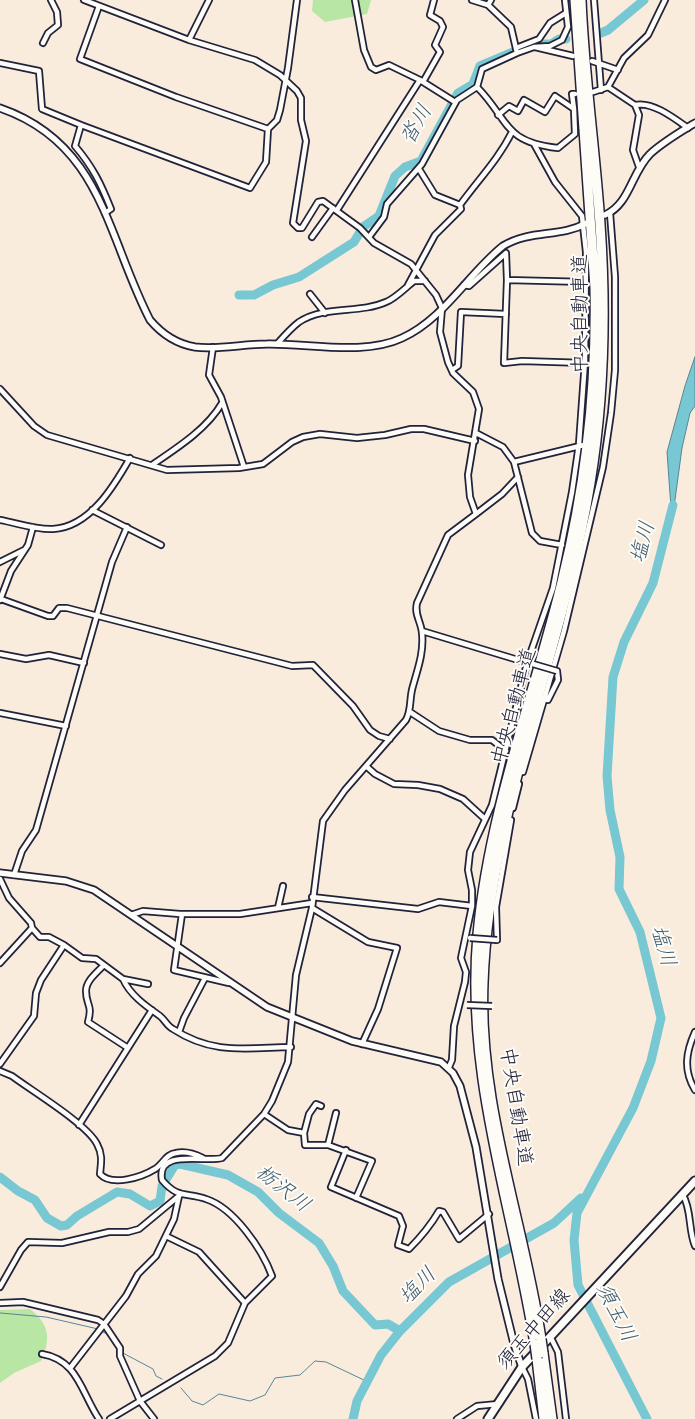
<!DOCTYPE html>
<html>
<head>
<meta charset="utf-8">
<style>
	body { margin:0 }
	canvas { display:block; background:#f9ecdd }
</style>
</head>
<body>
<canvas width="695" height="1419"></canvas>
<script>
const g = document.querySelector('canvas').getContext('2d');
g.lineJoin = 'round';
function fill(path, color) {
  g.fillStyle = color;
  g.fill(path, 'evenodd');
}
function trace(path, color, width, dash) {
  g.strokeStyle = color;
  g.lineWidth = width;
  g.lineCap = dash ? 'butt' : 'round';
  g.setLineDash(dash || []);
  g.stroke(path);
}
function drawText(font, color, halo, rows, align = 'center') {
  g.font = font + ' Dekko,"Klee One",sans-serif';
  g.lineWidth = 4;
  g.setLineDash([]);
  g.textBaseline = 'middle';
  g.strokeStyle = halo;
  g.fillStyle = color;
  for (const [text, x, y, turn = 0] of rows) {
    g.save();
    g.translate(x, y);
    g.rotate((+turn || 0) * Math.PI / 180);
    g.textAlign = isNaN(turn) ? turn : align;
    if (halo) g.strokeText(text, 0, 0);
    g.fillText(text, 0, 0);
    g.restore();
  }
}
fill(new Path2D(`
	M313,0H371L367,14L325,22L312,11Z
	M30,1309C50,1325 51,1339 41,1361L14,1373L0,1383V1310Z`), '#b8e6a4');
const water = new Path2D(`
	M695,357V406L690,413L682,448L672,522L667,452L685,386Z`);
fill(water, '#78c8d3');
trace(water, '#568696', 1);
trace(new Path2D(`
	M0,1313L46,1317L98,1329
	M101,1331L107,1334L118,1350
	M121,1352L153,1369L156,1376L162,1379
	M181,1388L192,1401L203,1405L219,1394L250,1401L265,1395L275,1378L300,1375L315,1361L326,1362L368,1382`), '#568696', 1);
trace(new Path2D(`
	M601,33L608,30L644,0
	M239,295H254L273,285L299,277L354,242L363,227L379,216L395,176L405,167L421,161L458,93L473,84L480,66L532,44H551L559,39H566
	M0,1177L18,1191L35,1200L47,1218L61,1226L67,1225L77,1216L117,1192L130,1194L150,1206L160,1201L162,1186L175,1165L180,1164L228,1175L258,1192L279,1213L319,1243L333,1266L343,1291L375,1325L388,1324L400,1331
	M353,1419L357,1401L381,1355L400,1331L449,1282L554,1223L581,1198
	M647,1419L578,1285L574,1240L577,1213L633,1108L651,1061L661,1018L640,932L619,889L620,857L610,810L607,776L613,677L624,642L653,583L673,505`), '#78c8d3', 9);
const minor = new Path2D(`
	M84,0L189,40L255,60L280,75L297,91L301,98V120L306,141L293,223L298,228H302L318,202L323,201L360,228L374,243L411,264L436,295L442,308L440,332L448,362L453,373L473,392L479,409L468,475L470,497L476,514L448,535L417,603C414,615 421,621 422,633C424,652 418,668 413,686C409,698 412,709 406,720L345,790L323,821L312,908L296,975L288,1062L272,1101L264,1114L222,1158C205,1163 156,1148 162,1180C178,1199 186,1192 206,1199C234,1208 262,1249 272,1276L245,1303L228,1343L215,1356L110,1419
	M355,0L364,50L371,67L376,70L389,65L420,80L455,102
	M472,0L488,5
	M491,0L488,5L511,27L517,53
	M594,0L601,90
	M99,6L80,59L176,97L268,129
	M189,40L209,0
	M43,43L48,33L58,25L57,12L51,0
	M535,47L573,56
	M516,48L539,39L550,23L566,13
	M592,61L618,70
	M0,63L39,71L42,109L81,125
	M423,82L440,52L435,45L443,27L440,21L430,15L434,0
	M477,87C509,119 502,142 558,148L575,134L574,109
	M608,87L635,105L639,115L633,150L639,167
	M593,92L608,87L624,58L648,35L665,0
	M635,105C652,101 674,118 688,128
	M498,115L509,106L518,111L524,100L545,112L555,96L574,109L572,94H575
	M419,169L435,195L460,205
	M337,210L420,80
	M105,213L111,209C101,184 93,167 75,146L81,125L250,188L266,162L268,129L277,120L280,110L288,68L297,0
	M312,237L333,208
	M369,237L384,217L387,204L422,164L457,100L477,87L482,69L517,53L534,47L550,46L562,40L568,27L565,0
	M507,280L586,282
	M408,285L435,235L461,209L460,205C478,180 498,160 512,132
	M464,285L469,286L506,253L507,280L504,363L522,361L585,363
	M310,294L325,313
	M277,344C284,336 291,328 299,322C325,305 359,314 386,302C396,298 405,288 414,281H425
	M213,347L209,375L221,397L244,467
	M452,370L458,366L461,312L506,314
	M0,389L34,426L47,435L167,470L239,468L263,464L292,442L303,437L320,434L357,438L385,435L411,429H424L475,441
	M476,433L503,447L514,462L584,445
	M514,462L532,533L540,541L562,545
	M152,465C177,448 207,429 222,403
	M92,510L161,545
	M476,514L502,494L518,477
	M0,520C17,523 36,530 53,529C90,527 114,486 130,458
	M0,562L24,550
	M1,599L48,616H53L59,608H67L292,666L313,665L353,706L370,730L379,736L390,739
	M0,600L11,571L28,545L33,527
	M422,631L528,663
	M0,654L26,659L49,655L84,663
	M543,699L548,700L558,680L557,671
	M410,712L439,731L470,740H492L506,751
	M0,713L66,726
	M366,766L375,774L394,784L418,785L440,789L463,799L485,819
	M523,772L564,631L603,467L611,413L615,370V277L610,213
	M513,808L519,784
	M14,875L22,851L36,830L112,562L127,527
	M0,879L9,898L31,923L32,928L40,937H49L64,945L82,958L96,959L123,979L148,984
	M312,897L418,909L439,902L472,906
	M278,908L283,886
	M312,908L368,942L397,948L378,1009L362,1044
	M182,914L174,970L229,983
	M131,915L143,911L180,914H240L312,903
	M497,940L496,907L511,820
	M0,963L32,928
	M104,965C97,972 86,981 86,991C86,1006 93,1004 88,1022L128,1048
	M123,979C130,995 146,1006 160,1016C165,1020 167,1026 173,1029C213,1055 245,1048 291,1047
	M179,1032L184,1018L205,978
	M695,1032C686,1052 683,1070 695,1090
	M0,1064L34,1016L36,993L41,980L64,945
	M449,1067L452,1060L454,1026L465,982L466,972L461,958L472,906V890L468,870L470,852L492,805L527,663L553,588L572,492L579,444L585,361L586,252L582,216L555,182L534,144
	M0,1071L12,1076C32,1091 87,1124 97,1144C103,1155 101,1163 100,1174C112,1187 142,1177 155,1169C163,1164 166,1154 176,1153C185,1151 195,1154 203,1158
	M264,1114L288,1130L304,1133L305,1145H328L372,1161L356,1198
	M79,1125L152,1010
	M304,1133L309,1114L316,1104L321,1106
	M328,1145L336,1113
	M346,1150L331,1187L399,1216L403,1226L398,1245L409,1249C419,1239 432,1223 439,1211L443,1212L459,1239L489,1214
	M683,1195C692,1211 688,1229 695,1246
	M166,1236L199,1252L245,1303
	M0,1287L21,1250L28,1242L62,1243L109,1232H128L139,1229L180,1195
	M0,1303L23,1302L98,1320L104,1324L120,1348V1356L140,1401L154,1419
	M550,1336L558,1352L566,1419
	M42,1354C78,1360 81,1392 99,1419
	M71,1367L126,1296L138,1274L156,1256L174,1219L179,1196
	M522,1367L528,1379L536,1419
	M457,1419L477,1406L498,1404`);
const tertiary = new Path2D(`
	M0,108C102,143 107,237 150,320C161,333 177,344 195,347C218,350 243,344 267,344C308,343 364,356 402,338C444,319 468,274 503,246C532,229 559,238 587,223
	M605,215C630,204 631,173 650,154C663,142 680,132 695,123
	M0,873L66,881L94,890L267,1007L352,1041L441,1062L453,1073L460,1086L476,1147L498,1279L514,1344L522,1367`);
const secondary = new Path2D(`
	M488,1419L522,1367L695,1181`);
const motorway = new Path2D(`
	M541,1339C523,1220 478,1104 483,983C489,810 563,652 590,483C604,398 606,311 600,224C595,150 584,75 581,0
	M535,1344C513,1205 465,1077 478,934C489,813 533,699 562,582C586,485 597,387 595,288L575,0
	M543,1353L552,1419
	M537,1359L544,1419`);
trace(minor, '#22223b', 8);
trace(tertiary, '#22223b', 9);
trace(secondary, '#22223b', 11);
trace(motorway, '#22223b', 12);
trace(minor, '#fdfcf7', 4.5);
trace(tertiary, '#fdfcf7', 5.5);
trace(secondary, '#fdfcf7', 7);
trace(motorway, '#fdfcf7', 9);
const minorBridge = new Path2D(`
	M533,664L557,671
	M470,938L497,940
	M467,1005L492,1006`);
const motorwayBridge = new Path2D(`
	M541,1339L543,1353
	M535,1344L537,1359`);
trace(minorBridge, '#22223b', 8, []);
trace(motorwayBridge, '#22223b', 12, []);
trace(minorBridge, '#fdfcf7', 4.5);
trace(motorwayBridge, '#fdfcf7', 9);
drawText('20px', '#22223b', '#fdfcf7', [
	["中央自動車道",583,314,-90],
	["中央自動車道",517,707,-75],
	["中央自動車道",513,1107,81],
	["須玉中田線",536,1331,-49]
]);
drawText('italic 21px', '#405c70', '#fdfcf7', [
	["沓川",419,126,-60],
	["塩川",646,543,-75],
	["塩川",660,947,74],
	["栃沢川",281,1191,38],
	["塩川",420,1288,-45],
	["須玉川",613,1314,63]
]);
</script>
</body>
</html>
